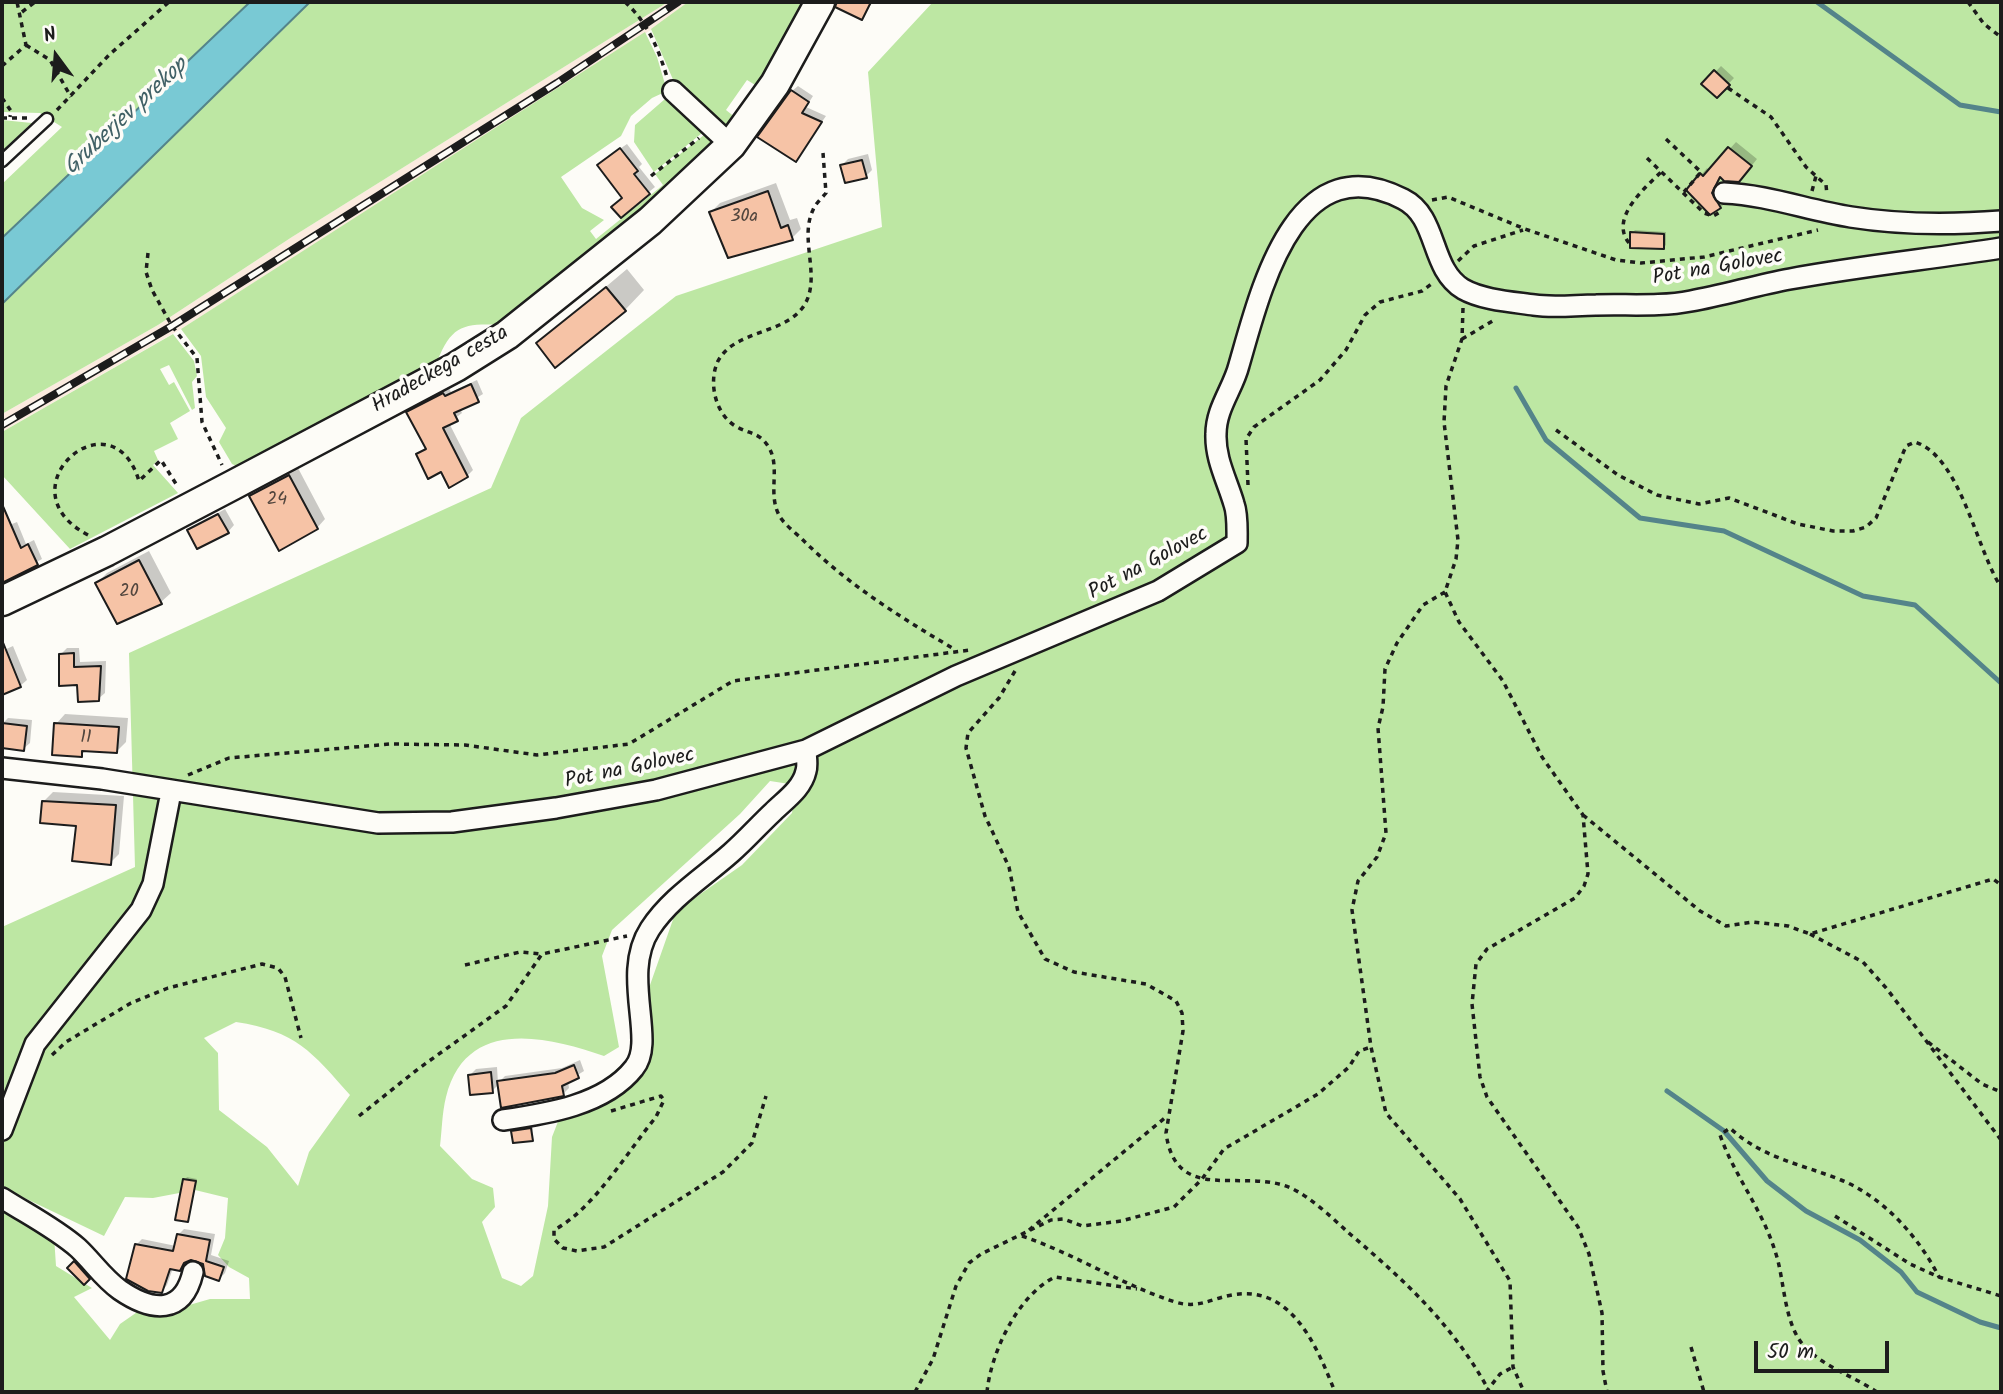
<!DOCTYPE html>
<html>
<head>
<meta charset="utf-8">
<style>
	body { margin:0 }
	#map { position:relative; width:2003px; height:1394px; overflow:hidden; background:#fdfcf7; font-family:Kalam,sans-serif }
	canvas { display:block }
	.frame { position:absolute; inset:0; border:4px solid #1c1c1c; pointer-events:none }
	.north { position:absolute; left:21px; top:21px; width:70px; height:70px; -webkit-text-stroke:5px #fdfcf7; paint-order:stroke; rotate:344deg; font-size:19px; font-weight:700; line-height:28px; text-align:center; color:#1c1c1c }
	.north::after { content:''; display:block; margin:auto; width:24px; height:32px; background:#1c1c1c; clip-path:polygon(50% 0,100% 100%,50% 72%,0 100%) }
	.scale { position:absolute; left:1754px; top:1341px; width:135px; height:32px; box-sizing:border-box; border:4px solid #1c1c1c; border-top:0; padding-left:9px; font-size:21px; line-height:24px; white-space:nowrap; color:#1c1c1c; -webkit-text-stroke:5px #fdfcf7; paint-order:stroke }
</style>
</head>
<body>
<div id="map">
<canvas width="2003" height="1394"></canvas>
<div class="frame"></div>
<div class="north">N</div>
<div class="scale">50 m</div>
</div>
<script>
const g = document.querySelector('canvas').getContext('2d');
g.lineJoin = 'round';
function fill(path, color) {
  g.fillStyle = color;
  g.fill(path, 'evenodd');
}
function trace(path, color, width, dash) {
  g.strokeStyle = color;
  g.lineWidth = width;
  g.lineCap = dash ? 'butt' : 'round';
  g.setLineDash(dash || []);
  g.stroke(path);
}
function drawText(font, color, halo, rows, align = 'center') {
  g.font = font + ' Kalam,sans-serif';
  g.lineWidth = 7;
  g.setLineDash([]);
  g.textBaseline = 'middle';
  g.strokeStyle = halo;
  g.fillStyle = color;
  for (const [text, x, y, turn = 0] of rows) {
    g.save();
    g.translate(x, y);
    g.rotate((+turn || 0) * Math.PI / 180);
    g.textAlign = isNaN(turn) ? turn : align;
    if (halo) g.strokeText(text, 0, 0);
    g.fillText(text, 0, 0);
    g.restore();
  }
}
fill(new Path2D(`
	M668,2H688L665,21L181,329L2,432V414L158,325L292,237Z`), '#fbebdf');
fill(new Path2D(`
	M2,2H250L2,238V184L62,127L40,113L2,112Z
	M310,2H668L292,237L158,325L2,414V304Z
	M688,2H809L760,88L747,80L726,110L736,118L725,131L678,91L651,29Z
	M933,2H2001V1392H2V927L135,867L129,653L491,488L521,418L676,296L882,227L868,72ZM770,781L796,785L792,813L742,865L676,911L643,1005L647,1059L618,1068L559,1119L552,1137L548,1206L533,1276L521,1286L502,1278L482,1222L495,1207L493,1188L472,1179L440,1146C442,1130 442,1113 446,1097C466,1017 546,1036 604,1056L619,1047L602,956L612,930L740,814ZM236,1022C296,1031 312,1052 350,1095L309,1152L298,1186L267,1147L219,1110L218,1053L204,1038ZM195,1190L228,1198L225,1238L218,1255L229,1267L249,1278L250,1299H210L172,1310L143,1308L120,1324L110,1340L74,1297L92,1288L56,1266L54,1236L3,1208L12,1192L104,1236L125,1197L153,1198Z
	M645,32L657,57L667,91L652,98L631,116L621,136L561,177L582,208L604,220L590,231L596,239L663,185L655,174L709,131L718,141L698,166L504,325C461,323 451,325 435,367L245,470L232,464L219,442L226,428L206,397L201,356L181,329Z
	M665,99L675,101L707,129L654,172L634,142L635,125Z
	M2,120L32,123L2,151Z
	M173,334L194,361L197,376L192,382L195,408L192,410L169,365L160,369L169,385L174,382L190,411L170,423L178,439L154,451L158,460L153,465L178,493L70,549L2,475V432Z`), '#bde7a3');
const water = new Path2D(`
	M250,2H310L2,304V238Z`);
fill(water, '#79c9d4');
trace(water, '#54848a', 2);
fill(new Path2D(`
	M837,2H873L862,17L837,6Z
	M1721,66L1734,78L1717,96L1704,84Z
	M798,86L813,96L806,107L826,116L796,159L792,91Z
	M1736,142L1757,159L1745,174L1722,176L1717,185L1719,193L1726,198L1724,204L1718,210L1708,211L1701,175L1707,168L1710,171Z
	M627,144L642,164L639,167L655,187L621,215L624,197L605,159Z
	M868,154L872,170L866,176L842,165L848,159Z
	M776,183L790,220L797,218L801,229L792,238L711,212L720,203Z
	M1635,230L1666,232V245L1663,248L1632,233Z
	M627,269L644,290L625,310L538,344Z
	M477,380L483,394L460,408L462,413L449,423L473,470L467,476L442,469L418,455L427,447L408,413L449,388L451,392Z
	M298,468L325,519L317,528L251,496L259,488Z
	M225,509L234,525L228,532L189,530Z
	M17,522L26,544L34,540L42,559L4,580L2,528Z
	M149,551L171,593L161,602L118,622L97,583L107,573Z
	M13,646L27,680L20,686L2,693V651Z
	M67,648H79L80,662L106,661L105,693L98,699L79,683L60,655Z
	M65,714L128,718L126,742L117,751L87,749L81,755L56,724Z
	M8,718L32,720L30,743L23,749L2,747V724Z
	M53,792L124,796L119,854L110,863L78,824L44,801Z
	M580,1060L584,1071L568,1081L569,1088L563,1094L499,1084L492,1091L470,1075L476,1069L497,1067L498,1083L505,1076L562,1068Z
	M533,1126L532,1139L513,1132L516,1129Z
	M187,1177L197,1179L188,1220L185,1180Z
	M184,1229L215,1234L211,1255L229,1261L225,1273L219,1279L204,1263L191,1258L180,1269L173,1268L167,1285L162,1291L136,1245L142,1239L176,1246L178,1235Z
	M77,1260L91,1275L84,1283L69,1268Z`), '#0003');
trace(new Path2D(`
	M1817,2L1960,105L2001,112
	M1516,388L1546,440L1640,518L1724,531L1863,596L1915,605L2001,683
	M1667,1091L1724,1131L1767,1181L1806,1211L1860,1240L1901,1272L1917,1292L1980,1322L2001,1328`), '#54848a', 5);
const building = new Path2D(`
	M837,2H871L862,20L835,7Z
	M1714,70L1730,85L1717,98L1701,84Z
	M791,90L809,102L802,113L822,122L796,162L757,137Z
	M1728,147L1752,166L1739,182L1724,181L1720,177L1712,193L1721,208L1710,215L1686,190L1700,173L1703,176Z
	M620,148L638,171L634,174L650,194L621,218L611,207L622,198L597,165Z
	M862,160L867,178L845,183L840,165Z
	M768,191L781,228L788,225L793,240L728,258L709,212Z
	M1630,232L1664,234V249L1630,248Z
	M606,287L626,311L555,368L536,343Z
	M471,384L479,402L454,413L458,421L443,428L468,477L449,488L441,472L428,479L416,454L426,449L406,412L443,393L445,396Z
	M289,475L318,529L279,551L249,496Z
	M2,504L21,548L28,544L38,565L2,583Z
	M218,514L229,533L197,549L187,530Z
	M139,560L162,604L117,624L95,583Z
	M2,640L21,687L2,695Z
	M74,653V667L101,666L99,701L78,702L77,685L59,686V654Z
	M2,723L27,726L24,751L2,748Z
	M54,723L119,727L117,753L82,751V757L52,755Z
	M42,801L116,805L111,865L72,861L76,826L40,823Z
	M574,1065L579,1078L562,1086L564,1096L501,1108L497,1081L555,1073Z
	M491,1072L493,1093L470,1095L468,1075Z
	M531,1128L533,1141L513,1143L511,1131Z
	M183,1179L196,1181L188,1222L175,1220Z
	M177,1234L210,1240L206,1261L224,1267L219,1281L205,1276L203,1264L191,1260L184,1263L180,1271L170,1269L162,1293L148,1291L126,1279L135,1244L173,1251Z
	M74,1261L90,1279L84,1285L67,1268Z`);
fill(building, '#f6c3a6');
trace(building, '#1c1c1c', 2);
const lane = new Path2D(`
	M2,161L47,119`);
const street = new Path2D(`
	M673,91L731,145
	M1724,193C1768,195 1807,210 1851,217C1901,225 1950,225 2001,221
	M2,768L102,779L378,823L452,822L556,808L656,790L806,750L956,676L1158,591L1237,543C1237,531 1238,515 1234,504C1227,480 1215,459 1216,434C1216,408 1233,389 1239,365C1260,293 1294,143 1403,199C1439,217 1429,268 1463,289C1482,300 1513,302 1534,305C1554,308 1576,305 1596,305C1628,304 1660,307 1691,301C1724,295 1757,285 1790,279C1860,266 1931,259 2001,248
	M503,1120C546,1114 605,1105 634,1068C657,1041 620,975 650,929C670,898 704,877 731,853C746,840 759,825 773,812C785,800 802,789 806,771C808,765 806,756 806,750
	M2,1130L35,1044L141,910L153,884L171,792
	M2,1198C27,1214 55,1228 78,1248C92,1261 104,1279 120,1290C152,1312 183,1315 193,1272`);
const secondary = new Path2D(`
	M2,601L107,551L233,485L456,367L507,335L650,221L731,145L775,84L820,2`);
trace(lane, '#1c1c1c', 15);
trace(street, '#1c1c1c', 24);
trace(secondary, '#1c1c1c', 33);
trace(new Path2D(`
	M625,2C648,23 658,48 667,77
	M1968,2L1984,24L2001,37
	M22,12L35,2
	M26,45L50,60L71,97
	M2,66L26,45L17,2
	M1728,88L1771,117L1806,167L1826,185L1827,195
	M2,98L11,111L10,117
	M57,110L109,55L169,2
	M2,118H29
	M1666,139L1701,172L1684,192
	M823,153L826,193C822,198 815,204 813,210C799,239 821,276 805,304C787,335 735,329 718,361C708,382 715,415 737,427C749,434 759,432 768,446C781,466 768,491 778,513C782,523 795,532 803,540C847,584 900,617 954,649
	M1647,158L1704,213L1713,216L1722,211
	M651,176L699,138
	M1812,191L1816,176
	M1432,200L1448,197L1525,229L1616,260L1641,263L1704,257L1818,230
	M1629,243C1609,218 1645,188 1662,171
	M148,253L146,272L152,290L172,326L197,358L202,422L222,465
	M1458,261L1474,246L1523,230
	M1463,308L1462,339L1446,386L1444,422L1458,540L1456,559L1445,592L1459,622L1503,681L1542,757L1583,815L1588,874L1584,886L1575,898L1487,949L1476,964L1472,1004L1480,1077L1487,1097L1578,1227L1589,1254L1602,1313L1603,1371L1607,1392
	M1462,339L1496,319
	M1556,430L1618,475L1657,495L1699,504L1729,498L1798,524L1833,531H1853L1866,527L1876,518L1906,446L1915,442C1961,457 1976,549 2001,587
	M1248,485L1246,439L1254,427L1320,380L1346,350L1365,315L1380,302L1422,291L1434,282
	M88,535C0,489 112,391 139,481L161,460L178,487
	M1445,592L1423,605L1397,643L1385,669L1383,707L1378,728L1386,833L1377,857L1358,881L1352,910L1371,1047L1386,1113L1460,1199L1510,1281L1513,1367L1524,1392
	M1015,671L999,698L968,733L966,748L985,816L1009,867L1018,912L1045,959L1074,972L1146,984L1176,1001L1182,1013L1183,1031L1166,1133C1176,1206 1242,1167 1291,1188C1312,1198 1332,1218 1350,1234C1405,1281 1451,1323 1487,1387
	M188,775L229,758L390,744L465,745L537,755L629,744L733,681L970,650
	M1583,815L1700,911L1726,926L1753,922L1788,926L1810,934L1993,879L2001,885
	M1810,934L1863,962L1887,989L2001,1140
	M465,965L520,952L542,954
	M1928,1042L1982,1084L2001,1092
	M52,1055L66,1042L131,1003L168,988L262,964L278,968L285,977L301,1038
	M611,1111L661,1096L664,1100L656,1117C627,1152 594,1209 554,1230V1239L563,1248L577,1251L604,1247L723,1172L752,1143L766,1096
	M359,1116L418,1069L506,1006L542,954L627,936
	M1835,1216L1910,1264L1939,1277L2001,1296
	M1029,1230L1166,1117
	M1022,1236C1075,1254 1122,1285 1175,1302C1198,1309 1210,1299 1232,1295C1292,1284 1317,1347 1335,1392
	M1691,1347L1704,1392
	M915,1392L933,1359L956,1286L969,1263L981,1254L1051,1220L1064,1219L1082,1226L1121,1221L1174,1207L1202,1179L1224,1149L1318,1094L1349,1067L1359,1051L1371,1047
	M987,1392C991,1352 1018,1295 1055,1277L1137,1289
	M1486,1392L1500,1374L1513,1367
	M1877,1392C1853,1376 1826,1368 1805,1347C1783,1324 1785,1279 1775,1251C1762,1209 1734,1175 1720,1135L1730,1128C1762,1158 1801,1164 1841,1180C1883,1197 1919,1237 1939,1277`), '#1c1c1c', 3.5, [5, 5]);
trace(lane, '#fdfcf7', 10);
trace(street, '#fdfcf7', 19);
trace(secondary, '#fdfcf7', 28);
const rail = new Path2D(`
	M2,425L172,326L557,83L678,2`);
trace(rail, '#1c1c1c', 8);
trace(rail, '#fdfcf7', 5, [16]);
drawText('18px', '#52463e', null, [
	["30a",744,218],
	["24",277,501],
	["20",129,593],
	["11",86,739]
]);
drawText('21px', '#1c1c1c', '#fdfcf7', [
	["Pot na Golovec",1718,269,-10],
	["Hradeckega cesta",441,371,-30],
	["Pot na Golovec",1149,565,-28],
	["Pot na Golovec",630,770,-12]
]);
drawText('italic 23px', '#416166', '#fdfcf7', [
	["Gruberjev prekop",127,118,-43]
]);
</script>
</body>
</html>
